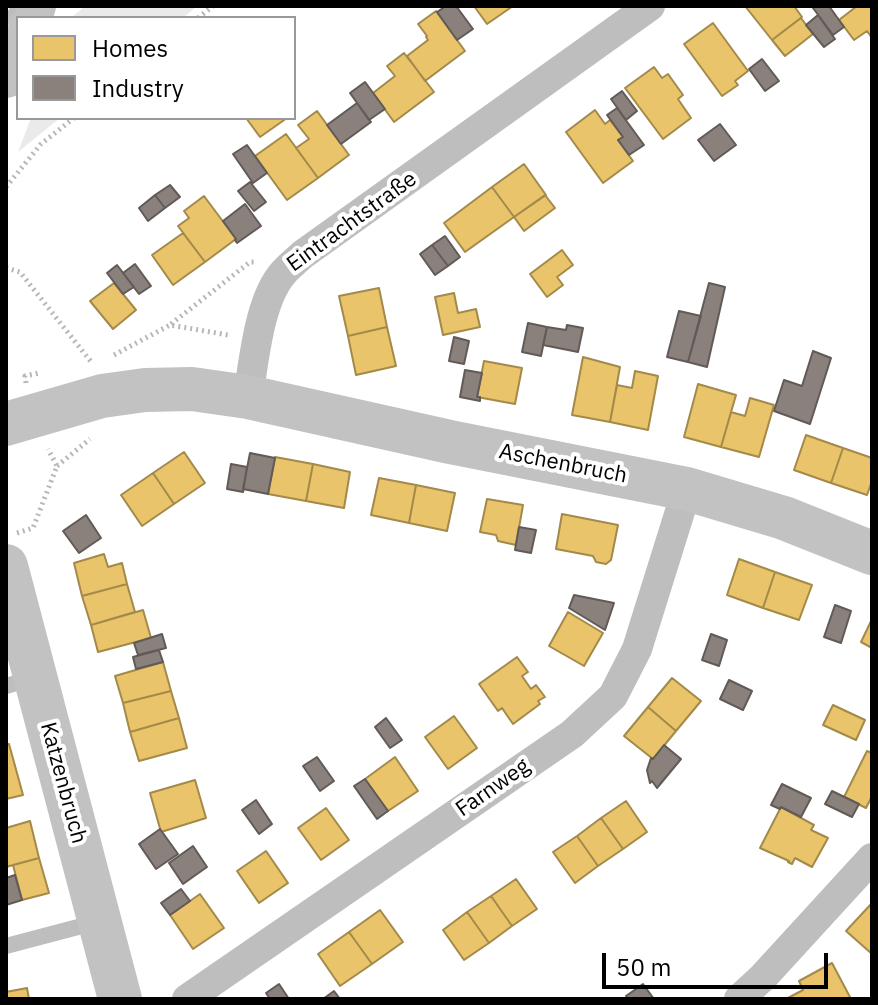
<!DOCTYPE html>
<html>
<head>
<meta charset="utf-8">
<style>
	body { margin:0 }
	#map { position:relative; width:878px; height:1005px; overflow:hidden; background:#fff; font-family:"IBM Plex Sans",sans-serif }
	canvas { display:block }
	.frame { position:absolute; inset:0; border:8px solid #000; pointer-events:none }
	.legend { position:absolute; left:16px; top:16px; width:280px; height:104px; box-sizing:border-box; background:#fff; border:2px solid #999; margin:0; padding:10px 14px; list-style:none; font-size:24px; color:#000 }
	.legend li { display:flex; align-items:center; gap:16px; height:40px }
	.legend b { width:40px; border:2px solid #999 }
	.scale { position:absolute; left:602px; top:953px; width:226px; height:36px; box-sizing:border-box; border:4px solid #000; border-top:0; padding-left:10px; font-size:24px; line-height:28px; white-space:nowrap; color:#000; -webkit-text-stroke:6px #fff; paint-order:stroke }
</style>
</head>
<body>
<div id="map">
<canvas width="878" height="1005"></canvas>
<div class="frame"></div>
<ul class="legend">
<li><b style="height:22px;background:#e9c46a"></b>Homes</li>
<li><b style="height:22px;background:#8a817c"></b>Industry</li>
</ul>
<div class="scale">50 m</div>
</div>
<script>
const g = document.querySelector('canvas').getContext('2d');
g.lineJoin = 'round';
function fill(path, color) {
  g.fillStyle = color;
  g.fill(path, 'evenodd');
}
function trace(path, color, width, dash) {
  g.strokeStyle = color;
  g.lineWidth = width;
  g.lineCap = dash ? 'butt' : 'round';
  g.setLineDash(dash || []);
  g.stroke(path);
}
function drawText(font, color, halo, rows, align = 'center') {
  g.font = font + ' "IBM Plex Sans",sans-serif';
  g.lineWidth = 8;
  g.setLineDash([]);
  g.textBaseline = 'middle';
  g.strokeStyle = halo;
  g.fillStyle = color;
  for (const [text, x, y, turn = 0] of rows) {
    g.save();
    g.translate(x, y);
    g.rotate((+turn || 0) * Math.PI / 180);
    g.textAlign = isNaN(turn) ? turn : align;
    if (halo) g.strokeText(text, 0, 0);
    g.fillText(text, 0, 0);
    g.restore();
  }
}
fill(new Path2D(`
	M85,6H197L183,18H71Z
	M31,118H60L18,152Z`), '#eaeaea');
const homes = new Path2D(`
	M474,6H513L487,24Z
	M745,6H794L802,17L772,40Z
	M857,6H872V38L867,31L854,40L839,20Z
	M436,11L465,51L425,81L407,56L428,40L426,37L427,36L418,24Z
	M801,18L813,34L785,56L772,40Z
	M713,23L748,71L735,81L738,85L722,96L684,44Z
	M404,53L434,92L394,122L373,93L395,76L387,66Z
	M654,67L662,78L668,74L683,95L678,99L691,118L663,139L625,88Z
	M595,110L605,124L610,120L623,137L618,140L633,161L603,183L566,132Z
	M317,111L349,155L318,178L296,148L309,139L298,125Z
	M246,118H287L260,137Z
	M286,134L318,178L287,200L255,156Z
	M524,164L546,195L514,217L492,187Z
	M492,187L514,217L465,252L444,223Z
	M545,195L555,208L524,231L514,217Z
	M204,196L236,239L205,262L178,226L189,218L184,211Z
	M183,233L205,262L173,285L152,255Z
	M562,250L573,265L557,277L563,285L547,297L530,274Z
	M114,283L136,310L113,329L90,301Z
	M379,288L387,327L348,336L339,296Z
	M454,293L458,313L476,309L480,327L443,335L435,297Z
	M387,327L396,366L356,375L348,336Z
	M583,357L620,367L610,422L572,415Z
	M484,361L522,368L515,404L477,397Z
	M635,371L658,376L648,430L610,422L617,385L632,388Z
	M698,384L736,395L721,447L684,437Z
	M750,398L774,405L759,457L721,447L731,412L745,416Z
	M806,435L843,448L831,483L794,470Z
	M843,448L872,458V481L867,495L831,483Z
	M184,452L205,483L174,504L153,473Z
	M275,457L313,464L306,501L268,494Z
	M313,464L350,472L344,508L306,501Z
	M153,473L174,504L142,526L121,495Z
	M379,478L416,485L409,523L371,515Z
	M416,485L455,493L447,531L409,523Z
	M487,499L523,505L516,545L498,541L496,535L480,532Z
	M562,514L618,525L611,560L606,564L596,562L593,556L556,549Z
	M104,554L108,567L122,563L127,584L82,596L74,563Z
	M739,559L775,572L763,608L727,595Z
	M775,572L812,585L799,620L763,608Z
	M127,584L135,612L91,625L82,596Z
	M143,610L151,638L98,652L91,625Z
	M568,612L603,633L584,666L549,646Z
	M872,619V648L861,642Z
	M517,657L528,672L522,676L531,689L536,685L545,697L538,701L540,704L513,724L502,708L498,711L479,684Z
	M163,662L171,691L123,703L115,676Z
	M672,678L701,701L676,731L648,707Z
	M171,691L179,718L130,732L123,703Z
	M833,705L865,720L856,740L823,725Z
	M648,707L676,731L653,759L624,736Z
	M454,716L477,748L448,769L425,737Z
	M179,718L187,748L139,761L130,732Z
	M9,744L23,795L6,799V745Z
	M867,751L872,753V796L866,808L844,797Z
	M395,757L418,791L388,811L365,779Z
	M195,780L206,818L161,832L150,793Z
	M626,801L647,832L623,849L601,818Z
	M781,807L814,825L811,830L828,838L812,867L795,858L792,864L788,862L789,861L760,848Z
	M326,808L349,840L321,860L298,828Z
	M601,818L623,849L598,866L577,836Z
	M30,821L39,858L6,867V828Z
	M577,836L598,866L575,883L553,852Z
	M266,851L288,883L259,903L237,871Z
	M39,858L49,893L22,900L13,865Z
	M516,879L537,909L512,926L491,896Z
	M200,894L224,928L193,949L170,915Z
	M491,896L512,926L489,943L467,912Z
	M872,903V954L846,931Z
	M380,910L403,942L372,964L349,932Z
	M467,912L489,943L464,960L443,930Z
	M349,932L372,964L340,986L318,954Z
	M832,963L851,999H786L803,990L799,981Z
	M27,988L29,999H6V992Z`);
fill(homes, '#e9c46a');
trace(homes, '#a3894a', 2);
const industry = new Path2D(`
	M446,6H456L473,29L457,40L437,12Z
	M816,6H829L844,27L833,35L813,8Z
	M818,15L835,39L824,47L806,25Z
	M762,59L779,81L765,91L749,69Z
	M365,82L385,109L369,120L350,93Z
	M622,91L637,111L626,120L611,99Z
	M357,103L371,122L341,144L327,125Z
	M617,108L644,145L629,155L618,140L623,137L607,115Z
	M720,124L736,145L714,161L698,140Z
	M247,145L267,173L253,183L233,154Z
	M250,182L266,202L254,211L238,191Z
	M170,185L180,197L165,208L155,195Z
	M155,195L165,208L148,221L139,208Z
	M245,204L261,226L237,243L235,240L236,239L223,221Z
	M445,236L460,257L448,266L432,245Z
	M432,245L448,266L435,275L420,254Z
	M135,264L151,286L139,294L123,273Z
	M117,265L134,287L123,294L107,273Z
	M709,283L725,287L707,367L688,362Z
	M679,311L701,316L688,362L667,357Z
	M528,323L547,327L541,356L522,352Z
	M567,325L583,328L578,352L543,345L547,327L566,330Z
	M454,337L469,341L464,364L449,361Z
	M813,351L831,358L810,424L774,411L784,380L802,386Z
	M465,370L482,373L477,397H480V401L460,397Z
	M250,453L275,458L268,494L243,489Z
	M231,464L247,467L243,492L227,489Z
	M86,515L101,538L79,553L63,531Z
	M519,527L536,530L531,553L515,550Z
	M574,595L614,603L605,630L569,608Z
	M835,605L851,611L841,643L824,637Z
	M162,634L166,648L138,655L134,643Z
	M711,634L727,640L719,666L702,660Z
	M159,650L163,662L136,669L133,657Z
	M729,680L752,691L743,710L720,699Z
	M386,718L402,740L390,748L375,727Z
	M664,745L681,759L657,788L652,781L650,783L647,770L651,758L653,759Z
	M317,757L334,781L320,791L303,766Z
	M365,779L388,811L377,819L354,786Z
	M782,784L811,798L801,817L781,807L780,809L771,805Z
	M832,791L859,804L852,817L825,804Z
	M256,800L272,824L259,834L242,810Z
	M160,829L178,854L156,869L139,844Z
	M193,846L207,867L183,884L169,863Z
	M15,875L22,900L6,905V878Z
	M181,889L190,901L170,915L161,903Z
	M279,984L289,999H270L266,993Z
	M643,984L654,999H628L626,996Z
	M334,991L340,999H323Z`);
fill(industry, '#8a817c');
trace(industry, '#615a57', 2);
trace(new Path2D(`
	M198,18L213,6
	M6,187L41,144L74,118
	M6,268L20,272L92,363
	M171,324L250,262H256
	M114,355L170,325L228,335
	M26,383L25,376L39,373
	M57,466L90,439
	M17,533L33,528L57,466L48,449`), '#b8b8b8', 5, [2, 4]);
trace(new Path2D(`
	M6,686L34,678
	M6,946L97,922`), '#bebebe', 16);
trace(new Path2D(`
	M248,397C254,361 259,299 284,272C289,266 296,261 302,255L650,6
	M187,999L572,734L613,696L637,649L687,489
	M739,999L763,977L872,858`), '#bebebe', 30);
trace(new Path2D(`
	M29,18L34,6
	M6,76L18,46
	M6,424L102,396L145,390L192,389L248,397L450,442L687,489L784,518L872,553
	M6,566L120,999`), '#c2c2c2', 44);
trace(new Path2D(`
	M6,16L19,6`), '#bdbdbd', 6, [12, 4, 2, 4]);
drawText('22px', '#000', '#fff', [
	["Eintrachtstraße",352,222,-36],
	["Aschenbruch",563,464,11],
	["Katzenbruch",63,783,75],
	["Farnweg",493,788,-35]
]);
</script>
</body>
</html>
